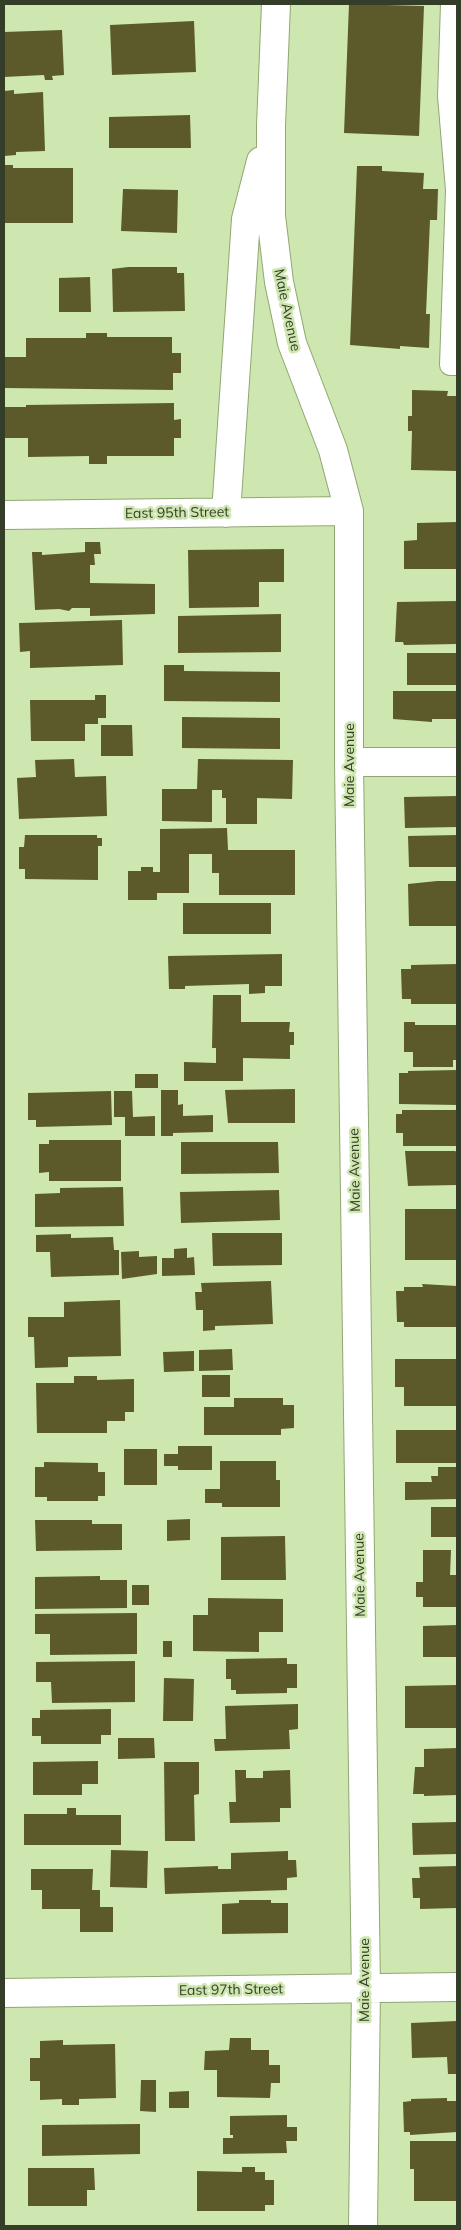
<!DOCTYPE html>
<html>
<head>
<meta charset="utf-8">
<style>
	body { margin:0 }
	#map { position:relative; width:461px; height:2230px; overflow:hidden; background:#cee6af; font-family:Mulish,sans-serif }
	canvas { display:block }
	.frame { position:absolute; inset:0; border:5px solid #343d27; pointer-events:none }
</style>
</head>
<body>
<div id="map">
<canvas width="461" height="2230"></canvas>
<div class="frame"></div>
</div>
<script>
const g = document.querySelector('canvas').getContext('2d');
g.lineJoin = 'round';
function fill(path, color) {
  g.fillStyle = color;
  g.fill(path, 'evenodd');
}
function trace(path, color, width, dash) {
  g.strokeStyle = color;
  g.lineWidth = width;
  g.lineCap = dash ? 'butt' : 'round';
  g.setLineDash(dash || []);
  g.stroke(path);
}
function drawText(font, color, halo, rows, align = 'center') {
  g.font = font + ' Mulish,sans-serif';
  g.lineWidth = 5;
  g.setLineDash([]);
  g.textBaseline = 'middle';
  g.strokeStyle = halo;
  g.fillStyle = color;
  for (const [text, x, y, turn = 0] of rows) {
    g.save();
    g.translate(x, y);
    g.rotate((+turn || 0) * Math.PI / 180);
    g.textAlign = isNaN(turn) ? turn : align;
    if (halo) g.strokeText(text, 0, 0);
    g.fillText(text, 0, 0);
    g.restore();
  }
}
fill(new Path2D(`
	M349,4L424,6L419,136L344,133Z
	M194,21L196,72L112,75L110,25Z
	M62,30L64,75L52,76L53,80H45L44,75L4,77V32Z
	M14,90V94L43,92L45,151L16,152V155L4,156V91Z
	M190,115L191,148H109V117Z
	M5,165H13V168H73V223H4Z
	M357,166H382V171L424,173L423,189H438L437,220H430L426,314H430L429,348L400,346V349L350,345Z
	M123,189L178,190L177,233L121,231Z
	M128,267H177V273H184L185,311L113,312L112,269Z
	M90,277L91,312H59V278Z
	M86,333H107V337H172V353H181V373H173V390L4,388V357H26V338H86Z
	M412,390L448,391L447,396H457V471L411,470L412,431H408V416H412Z
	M174,403V420L181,419V438H174V456H107V464H89V456L28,457V438H4V407H26V405Z
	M457,522V569H404V541L417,540V523Z
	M85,542H100L101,554H94L95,565H90V583L155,584V614L90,616V608H72L69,611L59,609L35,610L32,552H42V555L85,552Z
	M284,549V582H259V607L189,608L188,550Z
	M457,601V644L404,645L403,642H395L397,602Z
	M281,614V652L178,653V616Z
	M122,620L123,665L30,668V651L20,652L19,623Z
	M407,653H457V685H407Z
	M164,665H184V671L280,672V702L164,701Z
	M393,691H456L457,719H432V722L393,719Z
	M95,695H106V718H98V724H85V741H31L30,700H95Z
	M182,717L280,718V749L182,748Z
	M101,725H132L133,756H101Z
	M74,759L75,777L106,776L107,816L19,819L17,778L36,777L35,760Z
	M198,759L293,760L292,799L257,798V824H226V798H222V790H212V822L162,821V789H197Z
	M457,796V827L405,828L404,797Z
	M227,828L228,850H295V895H219V873H212V854H189V893H157V900H128V871H141V867H153V872H160V829Z
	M25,835H97V838H102V846H98V880L25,879V869H19V847H24Z
	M457,835V867H409L408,836Z
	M437,881H457V926H409L408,884Z
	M183,903H271V934H183Z
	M282,954V986H265V993L249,994V984L185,986V989H169L168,956Z
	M457,964V1004H411V999H402L401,969H411V965Z
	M213,995H241V1022H290L289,1032H294V1045H290V1059L243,1058V1081H184V1062L216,1063V1048H212Z
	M404,1022H415V1025H457V1060H453V1067H413V1052H404Z
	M457,1070V1105L399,1104V1073H408V1071Z
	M135,1074H158V1088H135Z
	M295,1089V1123H228L225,1090Z
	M161,1090H178V1105L183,1104V1116L213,1115V1132L173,1133V1136H161Z
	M111,1091L112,1125L36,1127V1120H28V1093Z
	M114,1091H132L133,1117L155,1116V1136H125V1117H114Z
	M402,1110H456L457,1146H403V1133H396V1114H402Z
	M49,1140H121V1181H49V1172L39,1173V1144H49Z
	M181,1142H278L279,1173L181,1174Z
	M405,1151H455L457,1152V1185L408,1186Z
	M123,1187L124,1226L35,1227V1194L60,1193V1188Z
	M279,1190L280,1220L181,1223L180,1192Z
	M405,1209H457V1260H405Z
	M212,1233H282V1265L213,1266Z
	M71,1234V1238L113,1237L114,1250H119V1275L51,1277L50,1252H36V1235Z
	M187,1248V1258L194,1257L195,1275L162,1276V1258H174V1249Z
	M139,1251V1257L157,1256V1274L122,1279L121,1252Z
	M271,1281L273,1324L215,1326V1330L203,1331V1310H196L195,1292H202L201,1283Z
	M422,1284L457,1286V1327H404V1322H397L396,1291H404V1287H423Z
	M120,1300L121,1356L68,1357V1367L35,1368L34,1337H28V1317H64V1302Z
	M232,1349L233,1370L199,1371V1350Z
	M194,1351V1371L164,1372L163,1352Z
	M395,1359H457V1406H404V1387H395Z
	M202,1375H230V1397H202Z
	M74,1376H97V1380L134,1379V1412H125V1421H107V1433H37L36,1383H74Z
	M234,1398H283V1405H294V1428L281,1429V1435H204V1407H234Z
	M396,1430H457V1463H396Z
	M178,1446H212V1470H178V1466H164V1454H178Z
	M124,1449H157V1485H124Z
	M220,1461H276V1480H280V1507H222V1503H205V1489H220Z
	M44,1462L98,1463V1472H105V1496H98V1501H47V1497H35V1467H44Z
	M438,1467H457V1499L405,1500V1482H432L431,1476H438Z
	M431,1507H457V1537H431Z
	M190,1519V1540L167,1541V1520Z
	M35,1520H92V1524H122V1550L36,1551Z
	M285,1536L286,1580H221V1537Z
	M423,1550H451L450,1575H457V1607H423V1597H416V1582H423Z
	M100,1576V1580H127V1608L35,1609V1577Z
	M132,1585H149V1605H132Z
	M208,1598L283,1599V1632H259V1652L193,1651V1615H208Z
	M137,1613V1654L50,1655V1634H35V1614Z
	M457,1625V1657H423V1626Z
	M163,1641H172V1657H163Z
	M287,1658V1664H297V1688H287V1693L236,1694V1690H231V1679H226V1659Z
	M135,1661V1702L52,1703L51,1682H36V1662Z
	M164,1678L194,1679L193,1721H163Z
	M457,1685V1728H405V1686Z
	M298,1704V1729L289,1730L290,1749L215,1751L214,1739H226L225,1706Z
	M111,1709V1735H101V1744H41V1736H32V1718H40V1710Z
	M118,1738H154L155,1758L118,1759Z
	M457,1748V1795L424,1796V1794H413L415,1767H424V1749Z
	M98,1761V1784H82V1795H33V1762Z
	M164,1762H199V1794L194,1795L195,1841H165Z
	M235,1770H246V1778H263V1771L290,1770L291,1808H280V1822L230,1823L229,1802H236Z
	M67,1808H76V1815H121V1845H24V1814H67Z
	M457,1822V1854L413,1855L412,1823Z
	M111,1850L148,1851L147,1888L110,1887Z
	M288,1851V1860H296L297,1877L287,1878V1890L165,1894L164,1868L218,1866V1869H231V1853Z
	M457,1866V1908L420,1909V1898H413L412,1878H420L419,1867Z
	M31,1869H93L92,1890H100V1907H113V1932H80V1909H42V1890H31Z
	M239,1900H271V1903H288V1933L222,1934V1904L239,1903Z
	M457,2021V2074H448L447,2057L412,2058L411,2023Z
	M230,2038H251V2050H269V2065H280V2083H271L270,2098L217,2097V2070H204L205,2051L229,2050Z
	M63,2040V2045L115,2044L116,2098L79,2099V2105H62V2099L40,2100V2081H30V2058H40V2041Z
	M141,2080H156V2112L140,2111Z
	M189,2091V2108H169V2092Z
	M447,2098V2101H457V2132L410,2135V2132H404L403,2102L411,2101V2099Z
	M287,2115V2127H297V2141H286L287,2153L223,2154V2138H233V2135H230V2116Z
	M140,2124V2154L42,2156V2125Z
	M410,2141H457V2201H414V2169H410Z
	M242,2167H255V2172H265V2180H274V2205H265V2211H197V2171L242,2172Z
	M28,2168H94L95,2190H87V2206H28Z`), '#5c5a2b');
const service = new Path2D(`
	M451,4L448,96L457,97
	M448,96L456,190L450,365H457`);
const minor = new Path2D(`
	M276,4L271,126V216L279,282L292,343L333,450L349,511V762L366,1989L363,2226
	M226,513L246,219L261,161
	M4,515L349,511
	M349,762H457
	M4,1993L457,1987`);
trace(service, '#91a772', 22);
trace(minor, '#91a772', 30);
trace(service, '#fff', 20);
trace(minor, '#fff', 28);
drawText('14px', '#343d27', '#cee6af', [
	["Maie Avenue",287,310,78],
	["East 95th Street",177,513,-1],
	["Maie Avenue",350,765,-90],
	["Maie Avenue",355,1170,-91],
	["Maie Avenue",360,1575,-91],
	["Maie Avenue",365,1980,-90],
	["East 97th Street",231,1990,-1]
]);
</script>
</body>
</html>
